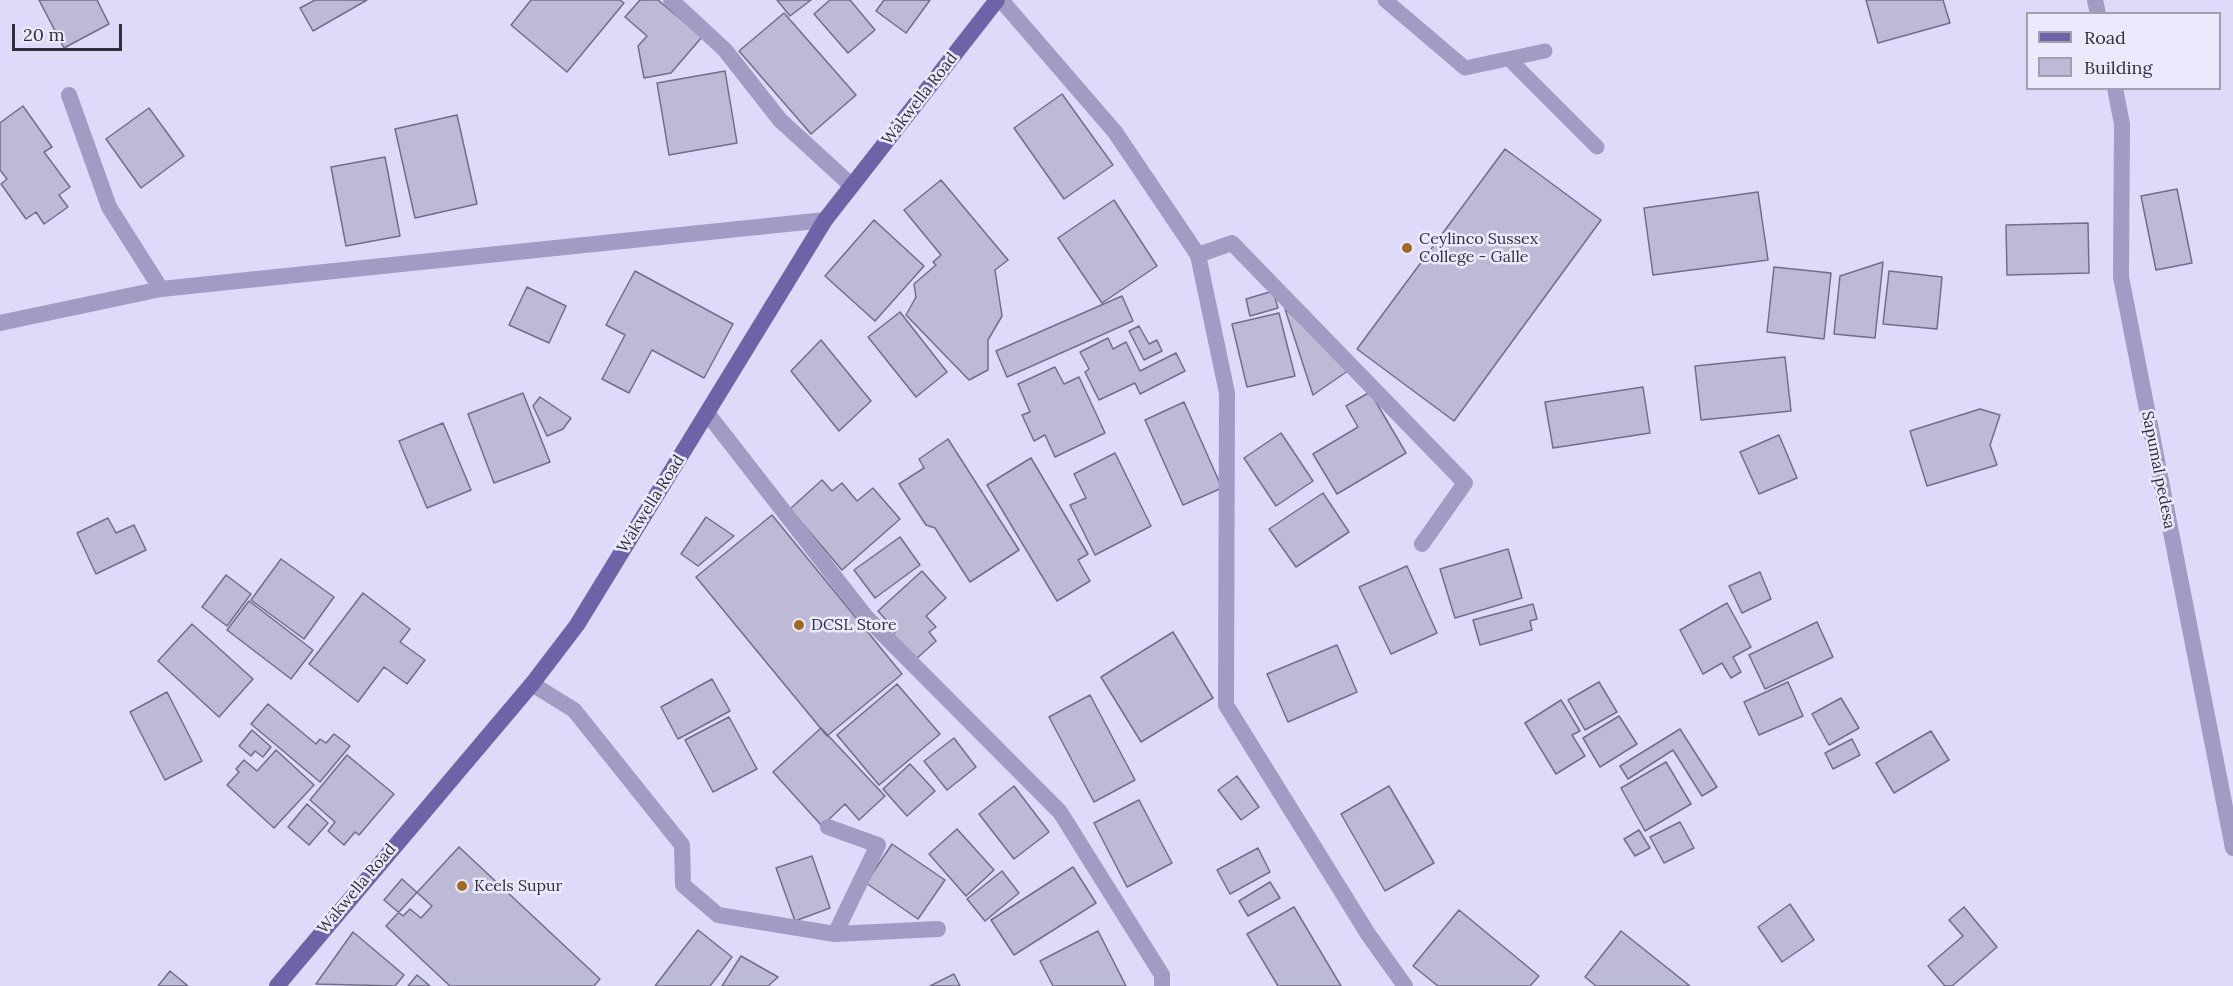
<!DOCTYPE html>
<html>
<head>
<meta charset="utf-8">
<style>
	body { margin:0 }
	#map { position:relative; width:2233px; height:986px; overflow:hidden; background:#dedbfa; font-family:Lora,serif }
	canvas { display:block }
	.legend { position:absolute; left:2026px; top:12px; width:195px; height:78px; box-sizing:border-box; background:#ebeafc; border:2px solid #a19faf; margin:0; padding:8px 10px; list-style:none; font-size:18px; color:#312f3b }
	.legend li { display:flex; align-items:center; gap:12px; height:30px }
	.legend b { width:30px; border:2px solid #a19faf }
	.scale { position:absolute; left:12px; top:24px; width:110px; height:27px; box-sizing:border-box; border:3px solid #312f3b; border-top:0; padding-left:8px; font-size:18px; line-height:21px; white-space:nowrap; color:#312f3b; -webkit-text-stroke:4px #ebeafc; paint-order:stroke }
</style>
</head>
<body>
<div id="map">
<canvas width="2233" height="986"></canvas>
<ul class="legend">
<li><b style="height:8px;background:#6e63a7"></b>Road</li>
<li><b style="height:16px;background:#bcbad7"></b>Building</li>
</ul>
<div class="scale">20 m</div>
</div>
<script>
const g = document.querySelector('canvas').getContext('2d');
g.lineJoin = 'round';
function fill(path, color) {
  g.fillStyle = color;
  g.fill(path, 'evenodd');
}
function trace(path, color, width, dash) {
  g.strokeStyle = color;
  g.lineWidth = width;
  g.lineCap = dash ? 'butt' : 'round';
  g.setLineDash(dash || []);
  g.stroke(path);
}
function drawText(font, color, halo, rows, align = 'center') {
  g.font = font + ' Lora,serif';
  g.lineWidth = 5;
  g.setLineDash([]);
  g.textBaseline = 'middle';
  g.strokeStyle = halo;
  g.fillStyle = color;
  for (const [text, x, y, turn = 0] of rows) {
    g.save();
    g.translate(x, y);
    g.rotate((+turn || 0) * Math.PI / 180);
    g.textAlign = isNaN(turn) ? turn : align;
    if (halo) g.strokeText(text, 0, 0);
    g.fillText(text, 0, 0);
    g.restore();
  }
}
const building = new Path2D(`
	M39,0H97L109,24L64,48Z
	M315,0H367L313,31L300,8Z
	M531,0H620L624,3L567,72L511,25Z
	M640,0H658L702,37L671,73L644,78L638,46L647,36L625,17Z
	M777,0H811L790,16Z
	M830,0H850L875,30L848,53L814,14Z
	M884,0H930L906,33L876,11Z
	M1866,0H1943L1950,23L1878,43Z
	M784,13L856,95L811,134L739,51Z
	M725,71L737,143L669,155L657,83Z
	M1062,94L1113,165L1064,199L1014,128Z
	M23,106L52,147L44,152L70,187L59,195L68,207L44,224L36,212L26,219L1,184L7,179L0,170V123Z
	M149,108L184,156L141,188L106,139Z
	M457,115L477,204L415,218L395,129Z
	M1505,149L1601,220L1454,421L1357,349Z
	M385,157L400,236L346,246L331,167Z
	M941,180L1008,260L995,270L1002,316L988,340V370L969,380L906,315L916,297L914,284L936,265L933,262L941,255L904,210Z
	M2177,189L2192,263L2156,270L2141,196Z
	M1758,192L1768,260L1653,275L1644,208Z
	M1114,200L1157,266L1102,303L1058,238Z
	M874,220L924,266L875,321L825,276Z
	M2088,223L2089,273L2007,275L2006,225Z
	M1883,262L1875,338L1834,334L1840,276Z
	M1774,267L1831,273L1824,339L1767,332Z
	M635,271L733,324L704,378L652,350L629,393L602,379L625,335L606,325Z
	M1889,271L1942,277L1937,329L1883,324Z
	M527,287L566,306L549,343L509,325Z
	M1273,291L1278,308L1250,316L1246,299Z
	M1122,296L1133,321L1007,377L996,351Z
	M1285,309L1352,368L1313,395Z
	M900,312L947,372L916,397L868,337Z
	M1279,313L1295,376L1247,387L1232,324Z
	M1139,326L1149,344L1157,340L1162,351L1144,360L1129,331Z
	M1108,338L1113,349L1126,342L1140,371L1176,353L1185,371L1140,394L1135,383L1099,400L1085,372L1089,369L1080,352Z
	M821,340L871,401L839,431L791,371Z
	M1785,357L1791,411L1701,420L1695,366Z
	M1055,367L1064,384L1079,377L1105,433L1055,457L1045,435L1034,441L1022,415L1030,412L1018,384Z
	M1643,387L1650,433L1553,448L1545,402Z
	M1370,392L1406,453L1337,494L1313,454L1358,427L1346,406Z
	M523,393L550,462L494,483L468,414Z
	M540,397L571,418L563,429L547,436L533,406Z
	M1184,402L1222,488L1183,505L1145,420Z
	M1980,409L2000,415L1990,445L1997,465L1927,486L1910,431Z
	M443,423L471,490L427,508L399,441Z
	M1281,433L1313,481L1276,506L1244,458Z
	M1779,435L1797,478L1759,494L1740,452Z
	M948,439L1019,550L970,582L935,528L926,525L899,484L924,468L919,459Z
	M1115,453L1151,526L1095,555L1070,505L1086,498L1074,474Z
	M1031,458L1088,554L1078,560L1090,581L1057,601L987,485Z
	M822,480L832,491L842,483L857,501L873,488L900,519L842,570L790,509Z
	M1323,493L1349,532L1296,567L1269,529Z
	M772,515L902,674L827,736L696,577Z
	M706,517L734,536L698,566L681,554Z
	M108,518L116,533L134,525L146,550L96,574L77,533Z
	M900,537L920,565L875,598L854,570Z
	M1508,549L1522,598L1455,618L1440,569Z
	M281,559L334,597L304,639L251,600Z
	M1407,566L1437,633L1391,654L1359,587Z
	M922,571L946,598L926,616L936,627L929,632L936,641L915,660L892,635L896,631L878,611Z
	M1760,572L1771,599L1742,613L1729,586Z
	M226,575L251,594L227,626L202,607Z
	M363,593L410,629L400,642L425,660L407,684L384,667L358,702L309,664Z
	M249,601L313,650L291,679L227,630Z
	M1727,603L1751,647L1733,657L1741,672L1731,678L1722,663L1703,674L1680,630Z
	M1533,604L1537,619L1530,621L1532,630L1480,645L1473,620Z
	M1817,622L1833,657L1765,689L1749,655Z
	M192,624L253,679L219,717L158,661Z
	M1173,632L1213,698L1141,742L1101,677Z
	M1337,645L1357,692L1288,722L1267,674Z
	M712,679L730,711L678,739L661,707Z
	M1599,682L1617,712L1585,730L1568,700Z
	M1788,682L1803,716L1759,735L1744,702Z
	M897,684L940,734L879,785L837,735Z
	M167,692L202,761L165,780L130,712Z
	M1090,695L1135,780L1094,802L1049,717Z
	M1841,698L1859,728L1829,745L1812,714Z
	M1561,700L1580,731L1572,735L1585,756L1556,774L1525,723Z
	M268,704L316,744L320,739L326,743L334,734L350,746L320,782L251,724Z
	M1619,716L1637,744L1600,767L1583,738Z
	M729,717L757,769L713,792L685,740Z
	M821,728L885,796L859,820L845,804L822,826L773,772Z
	M1680,729L1717,787L1702,796L1673,750L1628,779L1620,766Z
	M252,730L271,747L263,757L255,751L251,756L239,746Z
	M1931,731L1949,760L1894,793L1876,763Z
	M954,738L976,767L947,790L924,761Z
	M1852,739L1860,755L1833,769L1825,753Z
	M276,750L314,785L274,828L227,785L239,772L236,769L244,760L257,771Z
	M347,755L394,794L359,835L355,832L344,845L328,831L335,822L310,800Z
	M1666,762L1691,804L1645,831L1621,788Z
	M910,764L935,791L907,816L883,789Z
	M1237,776L1259,807L1241,820L1218,790Z
	M1014,786L1049,832L1014,859L979,814Z
	M1389,786L1434,863L1385,891L1341,814Z
	M1139,800L1172,863L1127,887L1094,823Z
	M307,804L328,823L309,845L288,827Z
	M1680,822L1694,848L1664,863L1650,837Z
	M957,829L994,870L966,896L929,854Z
	M1639,830L1650,848L1635,856L1624,839Z
	M892,844L945,880L918,919L866,883Z
	M459,847L600,979L594,986H450L386,926Z
	M1258,848L1270,872L1230,894L1217,870Z
	M812,856L830,908L795,921L776,868Z
	M1073,867L1096,903L1014,955L991,920Z
	M1002,871L1019,893L985,921L967,899Z
	M402,879L432,906L421,918L410,909L403,916L384,900Z
	M1270,882L1280,898L1248,916L1239,901Z
	M1790,904L1814,940L1782,962L1758,927Z
	M1294,907L1341,986H1278L1247,934Z
	M1964,907L1997,947L1952,986H1945L1928,966L1963,936L1949,920Z
	M1459,910L1539,976L1530,986H1438L1413,966Z
	M698,930L732,957L710,986H655Z
	M1098,931L1126,986H1053L1040,961Z
	M1621,931L1690,986H1596L1585,977Z
	M353,932L404,975L395,986L316,984Z
	M741,956L778,977L768,986H722Z
	M170,971L188,986H158Z
	M954,974L960,986H930Z
	M417,975L430,986H408Z`);
fill(building, '#bcbad7');
trace(building, '#716e89', 1.5);
trace(new Path2D(`
	M1385,0L1465,68L1545,51
	M1509,59L1597,147`), '#a09cc3', 15);
trace(new Path2D(`
	M671,0L725,50L780,120L852,186
	M1001,0L1115,132L1198,255L1227,393L1226,705L1368,934L1405,986
	M2095,0L2098,14
	M2115,88L2122,124L2121,277L2233,848
	M69,95L109,207L161,289
	M1198,255L1232,243L1465,483L1422,544
	M0,323L161,289L825,220
	M707,413L866,617L1060,812L1162,975V986
	M532,684L574,710L682,845L683,885L718,915L835,934L938,929
	M828,827L878,845L835,934`), '#a09cc3', 16);
trace(new Path2D(`
	M277,986L532,684L577,625L825,220L997,0`), '#6e63a7', 16);
for (const [x, y, r, color] of [
	[1407,248,6,"#9f6922"],
	[799,625,6,"#9f6922"],
	[462,886,6,"#9f6922"]
]) {
  const dot = new Path2D();
  dot.arc(x, y, r, 0, 2 * Math.PI);
  g.fillStyle = color;
  g.fill(dot);
  trace(dot, '#ebeafc', 2);
}
drawText('16px', '#312f3b', '#ebeafc', [
	["Wakwella Road",920,99,-52],
	["Sapumal pedesa",2158,470,79],
	["Wakwella Road",651,504,-58],
	["Wakwella Road",357,889,-50]
]);
drawText('16px', '#312f3b', '#ebeafc', [
	["Ceylinco Sussex",1419,239],
	["College - Galle",1419,257],
	["DCSL Store",811,625],
	["Keels Supur",474,886]
], 'left');
</script>
</body>
</html>
